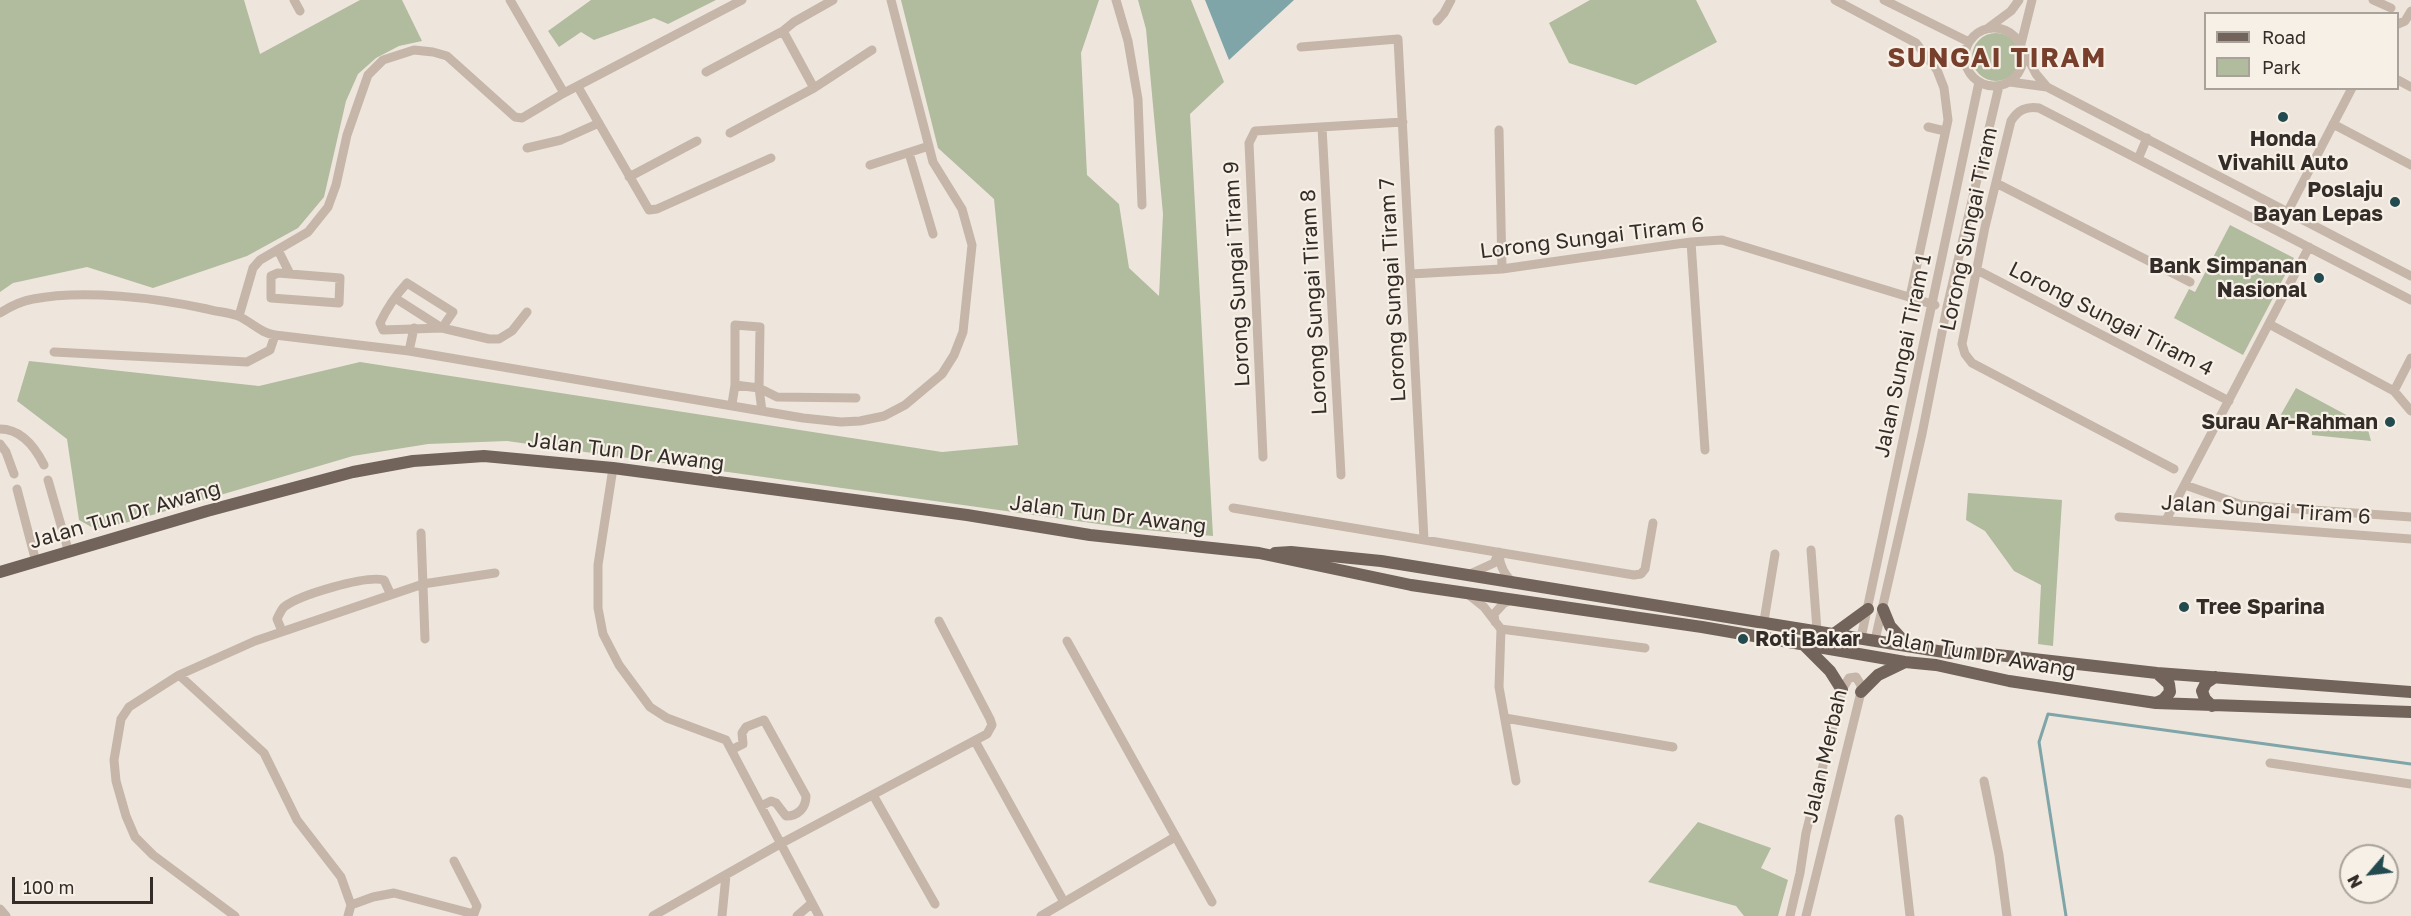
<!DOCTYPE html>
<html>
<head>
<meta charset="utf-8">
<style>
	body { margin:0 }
	#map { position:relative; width:2411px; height:916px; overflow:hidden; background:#eee6dc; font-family:"Golos Text",sans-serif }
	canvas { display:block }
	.legend { position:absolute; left:2204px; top:12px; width:195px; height:78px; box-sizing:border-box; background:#f7f0e7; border:2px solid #a9a29b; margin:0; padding:8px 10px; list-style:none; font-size:18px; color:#332c28 }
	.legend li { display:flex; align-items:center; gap:12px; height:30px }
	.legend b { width:30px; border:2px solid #a9a29b }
	.north { position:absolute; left:2339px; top:844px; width:60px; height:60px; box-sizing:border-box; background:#f7f0e7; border:2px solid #a9a29b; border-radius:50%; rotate:242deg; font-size:16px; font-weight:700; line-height:24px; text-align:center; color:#332c28 }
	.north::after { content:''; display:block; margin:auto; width:21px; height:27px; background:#234b4f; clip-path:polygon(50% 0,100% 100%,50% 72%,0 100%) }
	.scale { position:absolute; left:12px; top:877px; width:141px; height:27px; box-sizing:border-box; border:3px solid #332c28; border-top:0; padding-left:8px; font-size:18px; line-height:21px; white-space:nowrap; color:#332c28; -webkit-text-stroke:4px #f7f0e7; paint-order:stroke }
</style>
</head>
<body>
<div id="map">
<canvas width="2411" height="916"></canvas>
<ul class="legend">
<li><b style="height:8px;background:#73645b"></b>Road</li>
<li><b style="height:16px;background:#b1bb9e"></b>Park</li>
</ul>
<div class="north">N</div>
<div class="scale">100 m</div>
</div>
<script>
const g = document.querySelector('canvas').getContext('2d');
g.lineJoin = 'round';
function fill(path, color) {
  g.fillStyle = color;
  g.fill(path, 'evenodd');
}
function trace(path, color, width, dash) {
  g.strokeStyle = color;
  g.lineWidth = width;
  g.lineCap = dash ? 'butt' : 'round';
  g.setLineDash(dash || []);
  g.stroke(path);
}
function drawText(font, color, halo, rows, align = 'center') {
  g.font = font + ' "Golos Text",sans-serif';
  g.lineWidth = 4.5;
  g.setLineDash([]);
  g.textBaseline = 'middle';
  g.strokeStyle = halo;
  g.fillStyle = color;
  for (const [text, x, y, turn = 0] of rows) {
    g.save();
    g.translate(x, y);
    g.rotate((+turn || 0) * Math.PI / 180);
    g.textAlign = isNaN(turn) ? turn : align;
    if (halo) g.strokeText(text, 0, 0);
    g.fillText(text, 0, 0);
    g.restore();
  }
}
fill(new Path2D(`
	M0,0H244L260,54L360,0H402L422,41L399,46L376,58L358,74L346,101L324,197L298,228L247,256L153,288L87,267L13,283L0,292Z
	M591,0H716L668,24L654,18L594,40L581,32L559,47L548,31Z
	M901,0H1099L1081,53L1087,175L1119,204L1129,268L1159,296L1163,214L1146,29L1138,0H1191L1224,82L1190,114L1213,536L1134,529L507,441L428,444L353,456L125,523L95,529L79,520L67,439L17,401L29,361L259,386L360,362L942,452L1018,445L994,199L938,148Z
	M1590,0H1696L1717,42L1636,85L1569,63L1549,23Z
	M1972 57a24 24 0 1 1 48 0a24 24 0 1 1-48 0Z
	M2230,225L2294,258L2243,355L2174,318L2189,289L2195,292Z
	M2296,388L2367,426L2371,441L2312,435V423L2280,416Z
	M1968,493L2062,500L2053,646L2038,644L2041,585L2014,571L1985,531L1966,520Z
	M1698,822L1771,848L1761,868L1788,880L1778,916H1744L1736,906L1648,882Z`), '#b1bb9e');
fill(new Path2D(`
	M1205,0H1294L1229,60Z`), '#7fa5a8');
trace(new Path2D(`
	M2066,916L2039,742L2048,714L2411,764`), '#7fa5a8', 3);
trace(new Path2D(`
	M294,0L300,11
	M510,0L564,93
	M1116,0L1128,41L1138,99L1142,205
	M1835,0L1916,43L1937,70L1944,88L1948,120L1910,297
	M1884,0L1969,42
	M2373,0L2391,8
	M1437,21L1444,13L1451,0
	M2398,24L2405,21L2411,11
	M1965 57a29 29 0 1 1 58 0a29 29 0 1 1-58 0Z
	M1988,28L2011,11L2019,0
	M783,31L814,88
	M2021,44L2032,0
	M1301,47L1398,39L1424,540
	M2025,53L2036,74L2047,87
	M706,72L783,31L794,22L833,0
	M2398,80L2411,87
	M2010,82L2047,87L2411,276
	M578,87L649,210L657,209L771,158
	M2333,124L2411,165
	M1322,127L1341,475
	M1928,127L1945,131
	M1499,130L1502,269
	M730,133L814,88L872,50
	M527,148L561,140L599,123
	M909,153L933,234
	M2138,159L2147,138
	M870,165L929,146
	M629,177L697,141
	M1996,183L2190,282
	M2288,211L2352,88
	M1691,242L1705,450
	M278,250L290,274
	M1977,270L2229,401
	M278,273L340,278L339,303L271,298V276Z
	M1411,274L1502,269L1691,242L1722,240L1935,305
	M395,298L442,328L453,312L407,283C396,295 387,308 380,323L383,330L442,328L489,339H499L512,331L527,312
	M0,313C11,306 21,301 33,299C84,289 156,298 207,309C217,312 229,312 238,316C252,322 260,333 275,335L409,351L803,418L841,422L860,421L884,416L905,405L942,374L954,355L963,332L972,245L962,209L933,162L891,0
	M239,316L253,268L260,260L308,232L328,207L336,185L347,135L368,75L383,60L414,50L433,52L447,56L515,117L522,118L564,93L742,0
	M2269,324L2394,391L2411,411
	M409,351L414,328
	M54,352L247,362L270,350L275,335
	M735,385L759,388L777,397L856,398
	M2394,391L2411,358
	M732,404L735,385V325L760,327L759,388L762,411
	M0,429C22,429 35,447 44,465
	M0,444L6,452L14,474
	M1263,457L1249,143L1255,131L1403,122
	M613,468L598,565V608L603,634L619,665L650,707L667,718L726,740L819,916
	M2174,469L1972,363L1965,354L1962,344L1985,227L2011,121C2018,110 2026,106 2039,108L2411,300
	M48,480L69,553
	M2185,485L2242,505L2411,517
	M17,489L36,562
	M1233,508L1634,575L1641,574L1645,569L1653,523
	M2119,517L2411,539
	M2166,520L2309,247
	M421,533L425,639
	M1811,550L1817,630
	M1499,555C1500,567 1505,575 1514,584
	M1470,574L1494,563L1499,552
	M1469,595L1484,607L1501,629L1499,687L1516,781
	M1764,621L1775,554
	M1495,622L1494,614L1504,603L1511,600
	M1501,629L1645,648
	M282,631L277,619C279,615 281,610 284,607C299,595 366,575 384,580L391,595
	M1861,638L1979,82
	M1875,640L1922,434L1947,307L1999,86
	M1067,641L1212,902
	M179,675L264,753L297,820L341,877L351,905L348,916
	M1505,718L1673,747
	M975,741L1064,902
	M733,749L743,744L742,733L746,727L764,720L806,796C806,808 798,816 786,816L776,803L771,801L761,806
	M2270,763L2411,784
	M1984,781L1999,855L2007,916
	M873,795L935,904
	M1899,819L1910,916
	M351,905L373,897L394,893L474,914L477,906L454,861
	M0,909L6,916
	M235,916L153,855L135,837L126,816L116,781L114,760L121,719L129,707L179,675L255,641L423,584L495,573
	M653,916L780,844L987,734L992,725L990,719L939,621
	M722,916L726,875
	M797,916L812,903
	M1041,916L1175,837
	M1790,916L1800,873L1806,833L1842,690L1849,678L1856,677L1861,685V692L1806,916`), '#c5b6a9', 9);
trace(new Path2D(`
	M1275,553L1291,552L1381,561L1950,653L1989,654L2157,673L2411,692
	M0,572L207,511L353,472L413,461L484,456L613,468L967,515L1090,535L1259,553L1411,585L1702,627L1905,662L1936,665L2009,681L2156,703L2411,712
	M1883,609L1890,626L1908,646
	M1835,633L1868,609
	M1804,645L1830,671L1842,690
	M1861,692L1878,675L1905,662
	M2156,703L2164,699L2170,692L2169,684L2157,673
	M2212,706L2205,699L2202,691L2206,683L2215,677`), '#73645b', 12);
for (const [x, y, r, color] of [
	[2283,117,6,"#234b4f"],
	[2395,202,6,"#234b4f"],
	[2319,278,6,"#234b4f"],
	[2390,422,6,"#234b4f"],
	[2184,607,6,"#234b4f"],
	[1743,639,6,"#234b4f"]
]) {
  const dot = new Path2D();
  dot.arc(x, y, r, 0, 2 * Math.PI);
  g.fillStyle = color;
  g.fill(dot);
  trace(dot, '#f7f0e7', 2);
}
drawText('bold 21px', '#332c28', '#f7f0e7', [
	["Honda",2283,139,"center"],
	["Vivahill Auto",2283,163,"center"],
	["Poslaju",2383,190],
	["Bayan Lepas",2383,214],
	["Bank Simpanan",2307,266],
	["Nasional",2307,290],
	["Surau Ar-Rahman",2378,422],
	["Tree Sparina",2196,607,"left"],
	["Roti Bakar",1755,639,"left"]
], 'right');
drawText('21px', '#332c28', '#f7f0e7', [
	["Lorong Sungai Tiram",1969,229,-78],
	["Lorong Sungai Tiram 6",1592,238,-7],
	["Lorong Sungai Tiram 9",1237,274,-93],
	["Lorong Sungai Tiram 7",1393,290,-93],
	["Lorong Sungai Tiram 8",1314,302,-93],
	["Lorong Sungai Tiram 4",2111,319,27],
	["Jalan Sungai Tiram 1",1903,356,-78],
	["Jalan Tun Dr Awang",626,452,7],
	["Jalan Sungai Tiram 6",2266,510,4],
	["Jalan Tun Dr Awang",125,515,-16],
	["Jalan Tun Dr Awang",1108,515,7],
	["Jalan Tun Dr Awang",1978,654,10],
	["Jalan Merbah",1825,756,-77]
]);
g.letterSpacing = '1.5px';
drawText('bold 27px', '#773f2c', '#f7f0e7', [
	["SUNGAI TIRAM",1997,58]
]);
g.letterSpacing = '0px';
</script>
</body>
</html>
